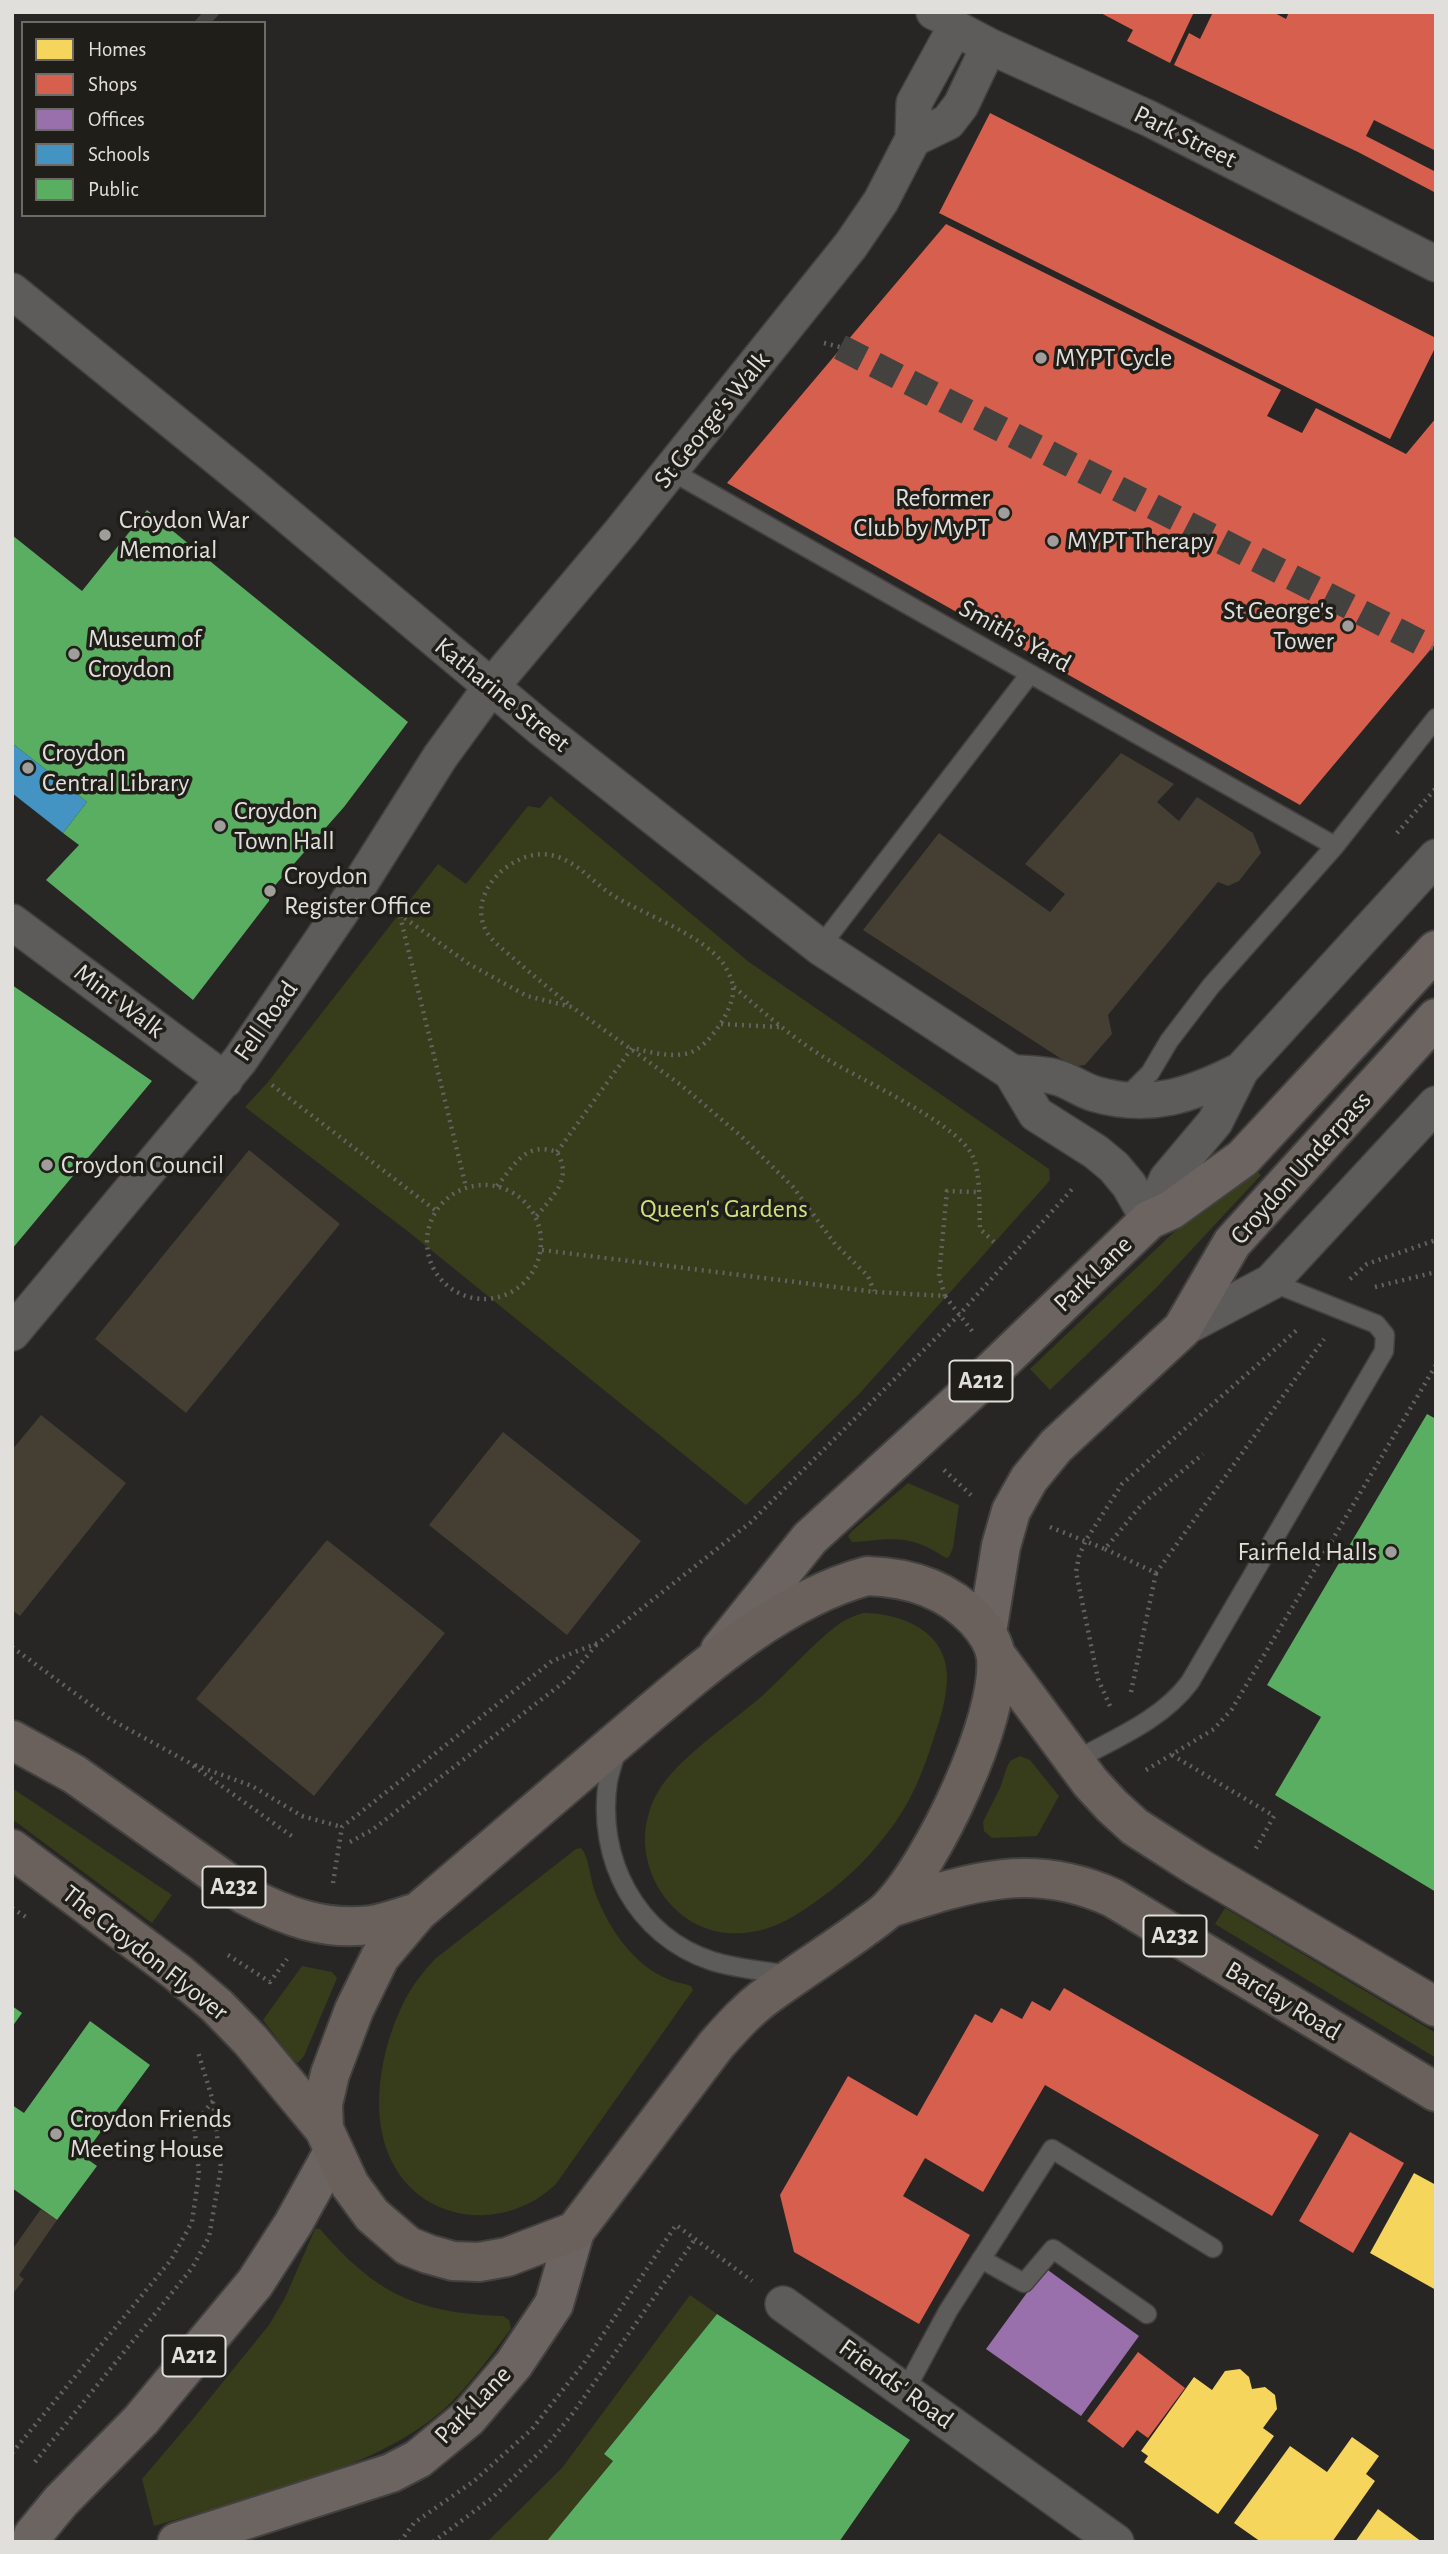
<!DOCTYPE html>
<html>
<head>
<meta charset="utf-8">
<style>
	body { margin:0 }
	#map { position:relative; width:1448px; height:2554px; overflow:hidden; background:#282624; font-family:"Alegreya Sans",sans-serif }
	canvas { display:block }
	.frame { position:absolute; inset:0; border:14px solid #e1dfdb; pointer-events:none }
	.legend { position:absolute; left:21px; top:21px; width:245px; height:196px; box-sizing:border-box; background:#201e19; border:2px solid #6d6b67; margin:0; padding:9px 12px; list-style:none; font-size:21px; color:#e1dfdb }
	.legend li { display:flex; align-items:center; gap:14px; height:35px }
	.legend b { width:35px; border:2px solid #6d6b67 }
</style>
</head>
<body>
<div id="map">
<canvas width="1448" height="2554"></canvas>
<div class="frame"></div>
<ul class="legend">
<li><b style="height:19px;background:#f6d55c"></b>Homes</li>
<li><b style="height:19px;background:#d6604d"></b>Shops</li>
<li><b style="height:19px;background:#9970ab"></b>Offices</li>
<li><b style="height:19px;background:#4393c3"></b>Schools</li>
<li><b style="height:19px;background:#5aae61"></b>Public</li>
</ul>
</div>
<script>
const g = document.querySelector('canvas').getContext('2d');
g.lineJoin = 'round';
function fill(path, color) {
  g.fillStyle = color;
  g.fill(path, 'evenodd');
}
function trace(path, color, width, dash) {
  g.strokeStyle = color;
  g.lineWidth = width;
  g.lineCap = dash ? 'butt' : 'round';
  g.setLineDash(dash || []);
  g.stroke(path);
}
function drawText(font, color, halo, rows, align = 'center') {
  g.font = font + ' "Alegreya Sans",sans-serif';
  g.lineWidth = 7;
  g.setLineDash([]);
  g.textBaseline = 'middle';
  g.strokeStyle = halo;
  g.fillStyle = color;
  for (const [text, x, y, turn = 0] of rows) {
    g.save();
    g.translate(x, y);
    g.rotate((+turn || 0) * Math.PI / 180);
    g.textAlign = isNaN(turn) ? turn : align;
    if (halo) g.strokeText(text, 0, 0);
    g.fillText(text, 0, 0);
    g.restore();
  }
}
fill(new Path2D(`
	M550,796L749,962L1049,1169L1050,1180L1045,1186L860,1393L746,1505L410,1233L245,1107L268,1082L438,864L466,884L528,806L540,808Z
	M1257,1172L1261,1175L1156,1288L1050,1390L1030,1369L1173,1233Z
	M908,1483L959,1505L953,1548L949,1557L946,1558C908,1533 894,1539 852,1542L848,1536L852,1531Z
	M863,1613C901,1613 946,1631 947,1675C947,1697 941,1717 934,1737C923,1773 909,1807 885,1836C860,1869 828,1895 794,1916C774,1928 751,1935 728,1933C671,1929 632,1866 649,1813C652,1801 659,1789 666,1780C690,1750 732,1722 762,1696C786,1674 809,1648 835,1627C844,1620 853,1616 863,1613Z
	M1020,1756L1030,1760L1059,1796L1037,1836L992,1838L984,1831L983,1822L1000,1788L1007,1767L1010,1761Z
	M12,1788L172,1895L152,1923L12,1819Z
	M581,1848C589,1857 590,1877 594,1889C606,1925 633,1966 670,1980C677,1983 684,1983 691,1986L693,1990L556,2184C504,2234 416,2224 388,2153C369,2106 383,2041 406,1998C414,1983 424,1971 435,1959L576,1849Z
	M1225,1908L1436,2033V2058L1215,1924Z
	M302,1966L332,1972L337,1978L304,2056L298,2063L292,2059L263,2020Z
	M315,2229H320C376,2294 417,2313 503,2316L509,2320L511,2329C489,2357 468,2388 442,2411C371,2472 244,2499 154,2526L142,2479L193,2419L269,2325L285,2298Z
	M690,2295L717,2314L604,2454L613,2461L546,2542H487L562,2468Z`), '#373c1a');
fill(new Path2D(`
	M1414,2173L1436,2185V2290L1370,2253Z
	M1240,2369L1249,2377L1252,2389L1265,2387L1275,2395L1277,2409L1263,2428L1274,2436L1218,2514L1144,2462L1148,2456L1141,2451L1194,2377L1212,2390L1225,2371Z
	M1352,2437L1379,2456L1366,2474L1375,2481L1332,2542H1261L1234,2523L1290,2446L1327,2472Z
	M1378,2509L1422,2542H1355Z`), '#f6d55c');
fill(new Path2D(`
	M1099,12H1194L1170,63L1127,41L1133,30Z
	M1213,12H1273L1286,19L1289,12H1436V151L1374,120L1366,136L1436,172V193L1358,152L1174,65L1189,33L1200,39Z
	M990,113L1436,338V346L1390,439L939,213Z
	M946,224L1281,390L1267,416L1302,433L1316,408L1406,454L1436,418V643L1300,805L727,483Z
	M1064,1988L1319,2135L1272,2216L1045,2085L983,2192L925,2158L903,2196L970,2235L919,2324L794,2252L780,2195L848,2076L917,2116L975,2014L992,2023L1001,2008L1022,2019L1032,2001L1050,2011Z
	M1350,2132L1404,2163L1353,2253L1299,2221Z
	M1138,2352L1185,2388L1148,2438L1137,2430L1123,2448L1087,2421Z`), '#d6604d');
fill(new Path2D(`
	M1045,2268L1139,2336L1081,2416L986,2349Z`), '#9970ab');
fill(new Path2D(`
	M12,743L87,802L63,833L12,793Z`), '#4393c3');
fill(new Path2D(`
	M147,510L408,722L344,807L270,891L269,901L193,1000L46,880L79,845L63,833L87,802L12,743V535L82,591Z
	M12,985L152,1081L12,1249Z
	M1427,1414L1436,1419V1892L1275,1795L1321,1717L1267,1685Z
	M12,2006L22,2013L12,2027Z
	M90,2021L150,2065L83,2156L97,2166L57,2220L12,2188V2105L24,2113Z
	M717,2314L910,2440L839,2542H546L613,2461L604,2454Z`), '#5aae61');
fill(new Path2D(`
	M1121,753L1174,784L1157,802L1179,821L1197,797L1253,833L1261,853L1239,881L1228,886L1218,882L1108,1015L1112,1034L1085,1065L1077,1066L1066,1062L863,930L939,833L1050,912L1065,894L1025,864Z
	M249,1150L340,1224L186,1413L95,1339Z
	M41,1415L126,1483L20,1616L12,1610V1450Z
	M503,1432L641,1541L567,1635L429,1525Z
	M327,1540L445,1633L314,1796L196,1699Z
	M41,2209L57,2220L19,2275L24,2279L12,2295V2250Z`), '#443e33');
trace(new Path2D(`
	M203,12L213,21
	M840,347L1431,648`), '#44423f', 26, [26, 13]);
const service = new Path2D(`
	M671,471L1335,846
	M820,947L1030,674
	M1123,1100L1150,1073L1169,1041L1211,986L1335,846L1436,718
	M617,1750C614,1760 610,1771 608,1781C596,1859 636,1936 712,1961C737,1969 766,1971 791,1975
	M1074,1761C1114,1739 1162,1720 1190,1682L1384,1351L1385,1335L1376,1324L1271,1282
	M981,2259L1024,2283L1053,2249L1147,2314
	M905,2391L948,2311L1052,2149L1213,2248`);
const minor = new Path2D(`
	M934,12L943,16L955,28L989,46L1150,119L1436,264
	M913,139L948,122L961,105L989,46
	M12,291L251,485L542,729L669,829L820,947L1011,1072L1036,1114L1096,1152L1114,1167L1129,1185L1149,1220
	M12,922L225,1080
	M1011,1072C1026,1074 1041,1073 1055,1077C1069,1080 1081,1090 1095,1094C1150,1110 1192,1095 1241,1070
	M1149,1220L1167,1179L1215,1122L1241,1070L1436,857
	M1182,1329L1271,1282L1436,1104
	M12,1333L240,1060L358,887L440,757L491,687L621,532L851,245L881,201L913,139L914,103L955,28
	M783,2304L1116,2542`);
const primary = new Path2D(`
	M987,1632L1001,1546L1011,1511L1029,1479L1056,1446L1182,1329L1232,1243L1436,1018
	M720,1650L810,1538L976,1386L1149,1220L1171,1210L1243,1158L1436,950
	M31,2542L33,2535L61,2501L141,2420L255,2283L293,2224L333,2152
	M177,2542L391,2473L418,2459L468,2418L514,2364L554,2304L575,2231`);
const trunk = new Path2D(`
	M867,1576C909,1577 947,1589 976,1620C986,1631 994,1642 996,1657C1002,1719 933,1862 890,1907C882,1916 870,1923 861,1930C831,1952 799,1972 769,1994C749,2008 732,2027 716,2045L575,2231L507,2257L479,2262L453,2261L428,2254L408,2246L372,2215L350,2185L324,2129L323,2104L330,2074L354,2010L380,1957L418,1912C484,1855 550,1799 616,1742C690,1680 772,1602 867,1576Z
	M996,1655L1090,1782L1112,1806L1135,1827L1196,1866L1436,2007
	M12,1740L74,1774L245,1895C285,1916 324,1931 371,1925C386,1923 403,1916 418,1912
	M12,1849L177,1972L217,2006L251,2041L324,2129
	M890,1908C970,1882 1032,1861 1113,1898L1436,2092`);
trace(service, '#43413f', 21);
trace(minor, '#43413f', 38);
trace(primary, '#43413f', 42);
trace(trunk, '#43413f', 42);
trace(new Path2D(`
	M824,343L840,347
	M1431,648L1436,650
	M1397,833L1436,788
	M399,914L469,964L527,996L572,1007L681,1085L741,1136L793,1187L835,1244L868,1276L874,1291
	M400,916L466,1187
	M734,987C762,1011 790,1036 822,1056C856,1078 956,1122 972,1155C981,1172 979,1208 980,1229L994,1242
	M721,1024L779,1027
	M272,1085L435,1210
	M557,1152L632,1048C651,1052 669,1058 689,1053C709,1047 736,1007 733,986C732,979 726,967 722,962C700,934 645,915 614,896C594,884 581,865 558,857C538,850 520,857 504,869C483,886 472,915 491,938C499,947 510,955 519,963C536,978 554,992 572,1007
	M427 1242a57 57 0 1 1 114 0a57 57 0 1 1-114 0Z
	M497,1186C515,1164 526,1141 557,1152C573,1180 553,1195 536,1217
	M542,1250L875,1292L945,1296L972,1331
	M1350,1279L1367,1264L1436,1240
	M1375,1287L1436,1272
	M945,1296L939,1276L947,1191L977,1192
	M944,1470L971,1495
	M1050,1527L1105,1549L1142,1504L1203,1454
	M1105,1549L1156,1573L1324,1339
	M12,1647L110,1719L188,1762L293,1837
	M1131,1692L1156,1573
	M1110,1706L1098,1679L1076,1572L1079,1556L1086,1540L1122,1484L1298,1329
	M1172,1755L1274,1816L1255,1850
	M195,1765L252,1786L302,1816L342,1827
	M1146,1770L1214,1729L1232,1709L1436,1365
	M350,1842L372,1830L568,1679L597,1644
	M333,1883L342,1827L552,1661L598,1643L751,1522L958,1316L1074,1187
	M12,1908L29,1919
	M228,1955L270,1982L287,1959
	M12,2453L171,2260L192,2222L199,2173L194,2124L213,2101L198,2052
	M35,2462L192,2268L209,2237L221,2168L213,2102
	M400,2542L414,2523L474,2481L532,2429L584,2363L676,2225L752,2281
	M433,2542L492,2498L547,2445L573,2413L695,2239`), '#636260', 4.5, [2, 5]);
trace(service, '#5e5c5a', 18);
trace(minor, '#5e5c5a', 35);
trace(primary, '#6b6460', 38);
trace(trunk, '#6a615d', 38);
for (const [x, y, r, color] of [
	[1041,358,7,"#a09e9b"],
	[1004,513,7,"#a09e9b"],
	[105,535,7,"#a09e9b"],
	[1053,541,7,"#a09e9b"],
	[1348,626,7,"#a09e9b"],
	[74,654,7,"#a09e9b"],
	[28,768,7,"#a09e9b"],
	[220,826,7,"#a09e9b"],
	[270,891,7,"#a09e9b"],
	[47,1165,7,"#a09e9b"],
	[1391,1552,7,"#a09e9b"],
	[56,2134,7,"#a09e9b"]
]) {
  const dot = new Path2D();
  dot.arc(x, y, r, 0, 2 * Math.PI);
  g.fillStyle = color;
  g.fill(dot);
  trace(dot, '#201e19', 2.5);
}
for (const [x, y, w] of [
	[981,1381,63],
	[234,1887,63],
	[1175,1936,63],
	[194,2356,63]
]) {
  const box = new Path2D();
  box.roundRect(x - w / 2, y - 20.5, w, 41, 5);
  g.fillStyle = '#201e19';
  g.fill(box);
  trace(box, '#e1dfdb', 2);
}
drawText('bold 24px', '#e1dfdb', null, [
	["A212",981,1381],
	["A232",234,1887],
	["A232",1175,1936],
	["A212",194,2356]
]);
drawText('26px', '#e1dfdb', '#201e19', [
	["Park Street",1185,137,26],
	["St George's Walk",712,420,-51],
	["Smith's Yard",1015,636,29],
	["Katharine Street",502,695,39],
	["Mint Walk",119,1001,37],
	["Fell Road",266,1021,-55],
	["Croydon Underpass",1301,1168,-48],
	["Park Lane",1093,1274,-44],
	["The Croydon Flyover",145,1953,38],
	["Barclay Road",1283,2001,31],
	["Friends' Road",896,2384,36],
	["Park Lane",473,2405,-46]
]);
drawText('26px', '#e1dfdb', '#201e19', [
	["MYPT Cycle",1055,358],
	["Reformer",990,498,"right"],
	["Club by MyPT",990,528,"right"],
	["Croydon War",119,520],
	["Memorial",119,550],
	["MYPT Therapy",1067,541],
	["St George's",1334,611,"right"],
	["Tower",1334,641,"right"],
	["Museum of",88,639],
	["Croydon",88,669],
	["Croydon",42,753],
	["Central Library",42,783],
	["Croydon",234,811],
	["Town Hall",234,841],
	["Croydon",284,876],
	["Register Office",284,906],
	["Croydon Council",61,1165],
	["Fairfield Halls",1377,1552,"right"],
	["Croydon Friends",70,2119],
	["Meeting House",70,2149]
], 'left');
drawText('26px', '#cfe17a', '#201e19', [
	["Queen's Gardens",724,1209]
]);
</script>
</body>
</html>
